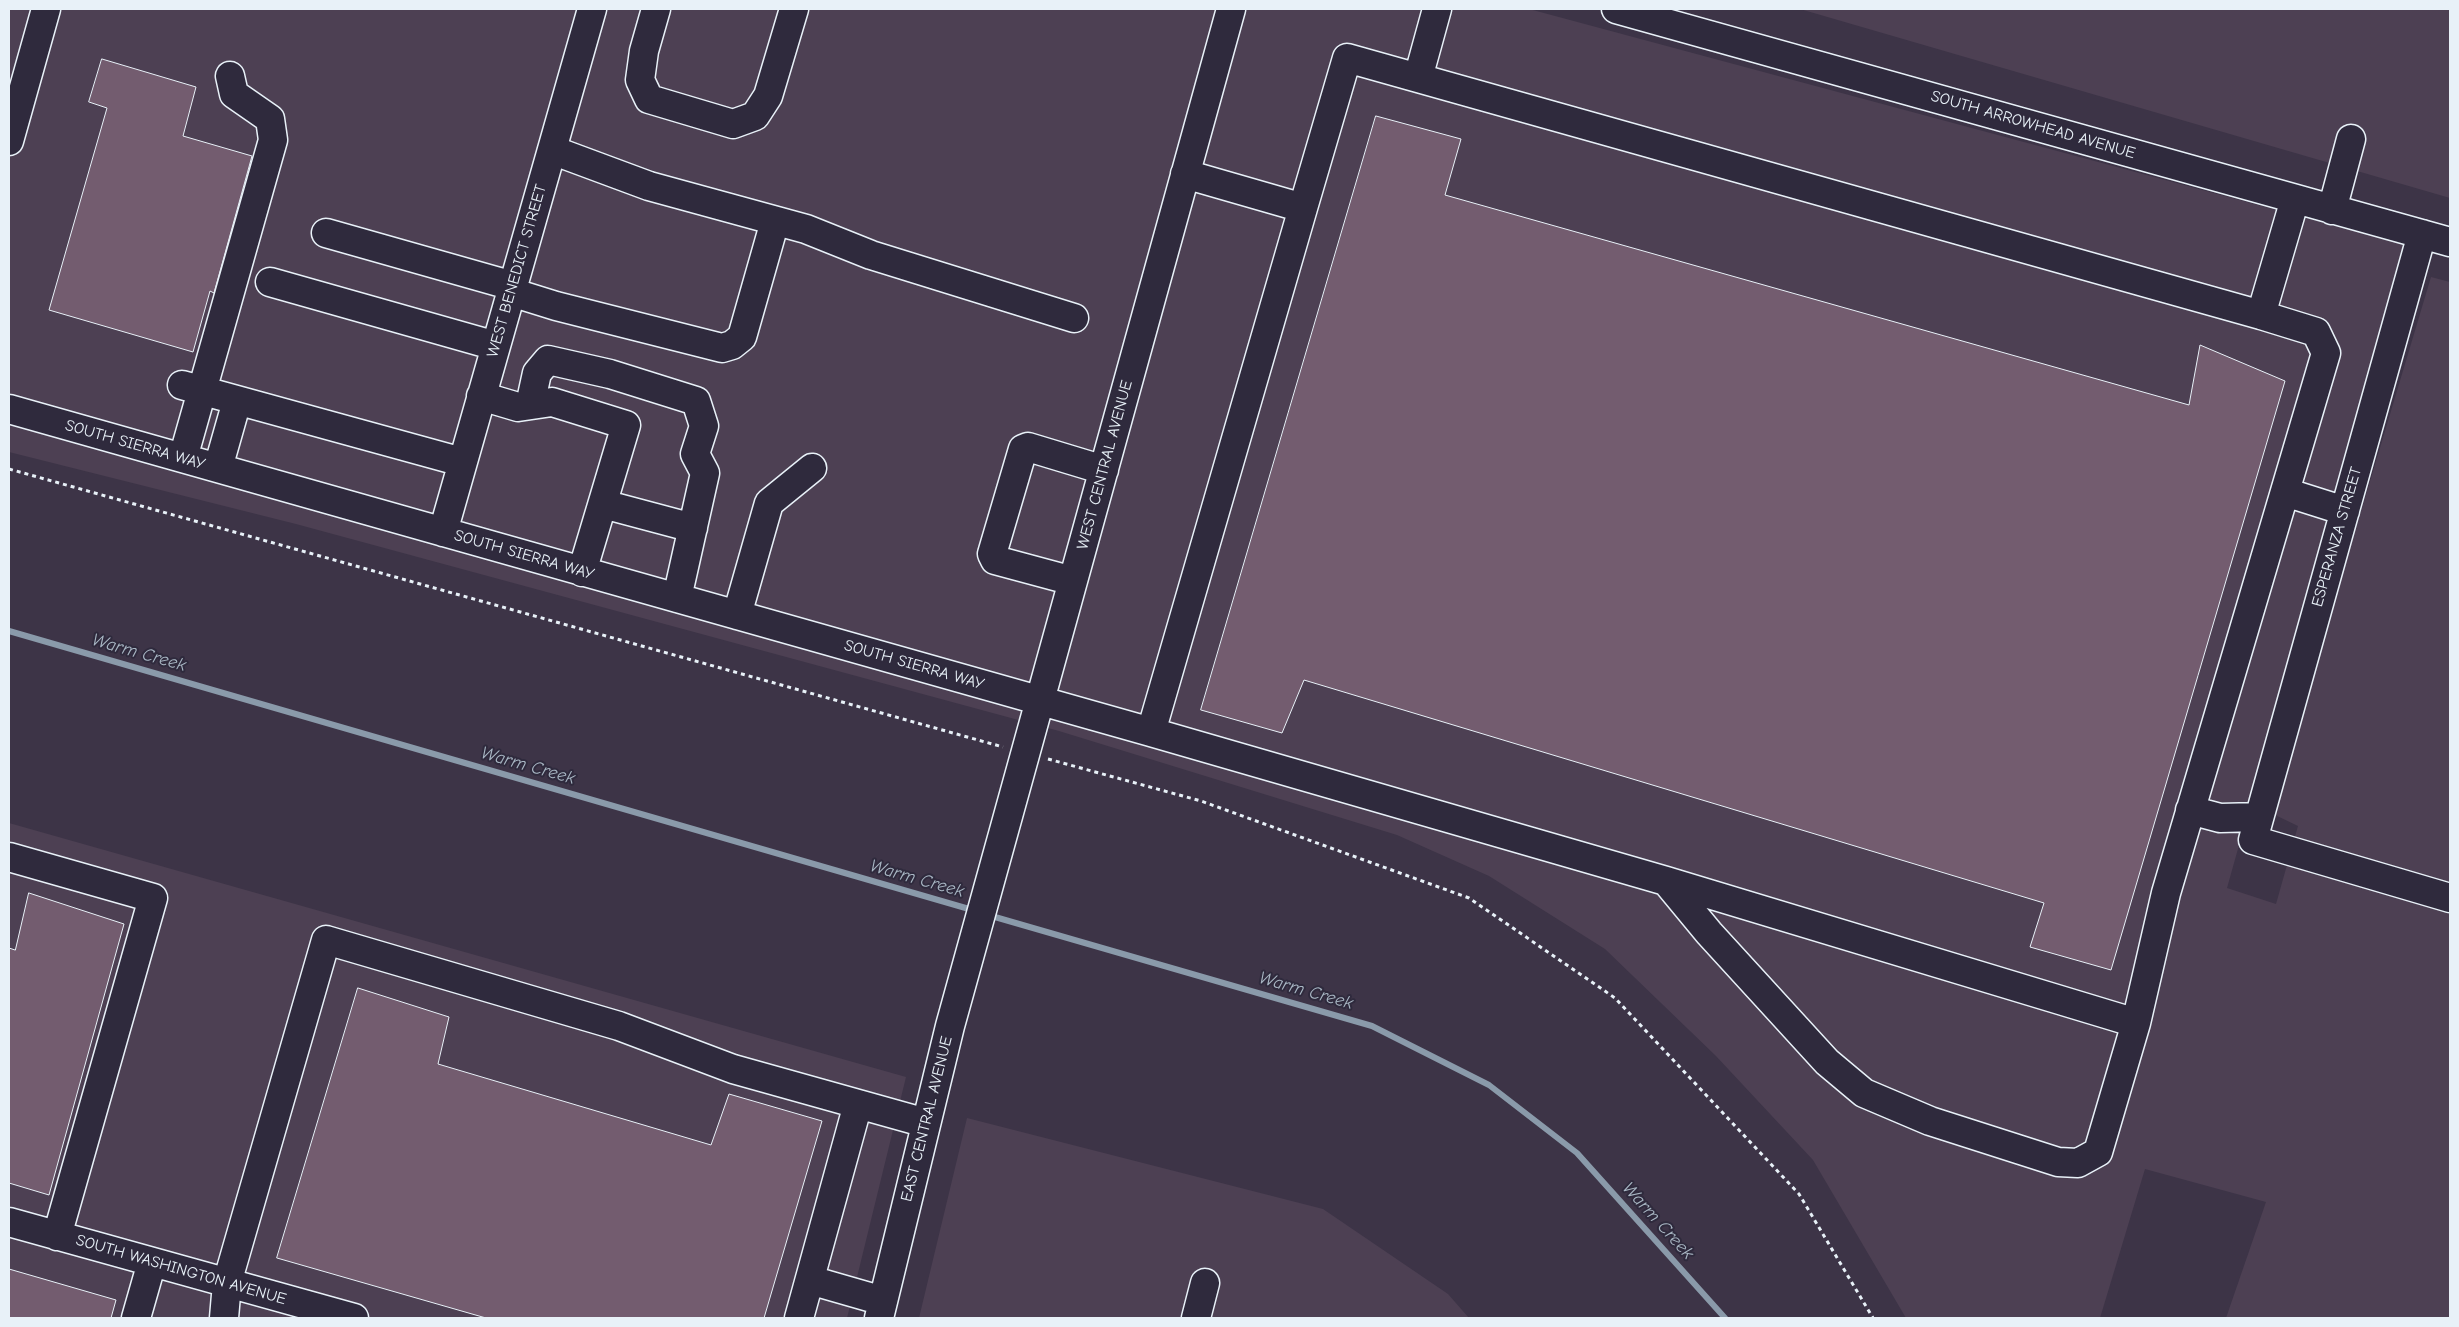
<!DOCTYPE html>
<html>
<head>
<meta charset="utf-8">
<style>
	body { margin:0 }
	#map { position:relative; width:2459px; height:1327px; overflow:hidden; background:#3d3447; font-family:"Comic Neue",sans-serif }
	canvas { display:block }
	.frame { position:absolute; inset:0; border:10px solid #e8f1f8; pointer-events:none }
</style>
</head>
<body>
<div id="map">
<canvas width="2459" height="1327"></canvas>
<div class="frame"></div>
</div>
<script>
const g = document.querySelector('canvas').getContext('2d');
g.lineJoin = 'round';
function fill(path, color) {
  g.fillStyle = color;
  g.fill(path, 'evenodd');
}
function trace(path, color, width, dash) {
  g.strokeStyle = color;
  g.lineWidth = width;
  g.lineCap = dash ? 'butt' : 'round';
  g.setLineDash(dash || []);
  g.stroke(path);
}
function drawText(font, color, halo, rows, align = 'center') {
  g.font = font + ' "Comic Neue",sans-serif';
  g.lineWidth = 4;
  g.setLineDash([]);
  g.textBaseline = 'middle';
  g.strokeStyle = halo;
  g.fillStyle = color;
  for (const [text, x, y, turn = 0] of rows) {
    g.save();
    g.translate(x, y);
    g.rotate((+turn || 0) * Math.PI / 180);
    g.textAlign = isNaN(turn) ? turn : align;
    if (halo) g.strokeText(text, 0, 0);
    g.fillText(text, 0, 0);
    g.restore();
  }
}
fill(new Path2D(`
	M9,9H1529L2407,245L2227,888L2276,904L2298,826L2271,813L2431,277L2450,282V1318H2226L2266,1202L2145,1169L2100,1318H1906L1813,1160L1716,1056L1605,949L1489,876L1397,835L1059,731L296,524L9,452Z
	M1800,9H2450V198Z
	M9,823L906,1077L847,1318H9Z
	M967,1118L1323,1209L1448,1294L1469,1318H919Z`), '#4d4053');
trace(new Path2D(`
	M9,631L976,911
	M988,915L1372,1026L1489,1085L1577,1153L1725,1318`), '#8a9aaa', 6);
const building = new Path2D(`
	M102,59L196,87L183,136L252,156L214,293L210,291L193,352L49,310L107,108L89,102Z
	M1376,116L1461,139L1445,195L2189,405L2200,345L2285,381L2111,970L2030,947L2044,903L1304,680L1282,733L1201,710Z
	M29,893L124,924L49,1195L9,1183V948L15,950Z
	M358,988L449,1017L438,1064L711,1145L729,1094L822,1121L764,1318H486L277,1258Z
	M9,1269L116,1300L111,1318H9Z`);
fill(building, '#735c6f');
trace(building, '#e8f1f8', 1);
const minor = new Path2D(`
	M656,9L644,51L640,80L649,99L733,124L755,116L768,96L794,9
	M1616,9L2450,242
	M1418,78L1437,9
	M9,141L46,9
	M552,150L649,186L806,229L871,255L1074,318
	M1185,174L1303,208L1347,58L2261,315L2295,199
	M2332,210L2351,139
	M326,233L513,286
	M2422,234L2253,840L2450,898
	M270,282L496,346
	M511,292L556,306L722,348L732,345L742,337L775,221
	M182,385L462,462
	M481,396L518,407L552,402L626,425L582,572
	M530,405L537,373L548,360L610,374L696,401L704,426L695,454L705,473L677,598
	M9,409L1151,732L1303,208
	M183,458L273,140L270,119L234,94L230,76
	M218,468L237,401
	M2285,492L2345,511
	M603,504L693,528
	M443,532L592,9
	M1073,581L995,560L992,554L1023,449L1028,447L1104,470
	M737,615L769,503L812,468
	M1151,732L1666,881L2136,1023L2166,893L2326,353L2316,332L2261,315
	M2190,810L2220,818L2259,817
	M9,857L153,898L57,1236
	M1666,881L1709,933L1827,1062L1864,1093L1930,1121L2058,1162L2078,1163L2098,1152L2136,1023
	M858,1104L926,1123
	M9,1222L354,1318
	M810,1280L883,1301
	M136,1318L152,1262
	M224,1318L227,1283L326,940L619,1026L733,1069L858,1104L799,1318
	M879,1318L950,1026L1231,9
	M1196,1318L1205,1283`);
trace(minor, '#e8f1f8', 31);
trace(new Path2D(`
	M9,469L1003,747
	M1048,759L1201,801L1469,898L1615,998L1799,1194L1873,1318`), '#e8f1f8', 3, [4, 4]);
trace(minor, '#2f2a3d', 28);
drawText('16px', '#e8f1f8', '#2f2a3d', [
	["SOUTH ARROWHEAD AVENUE",2033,125,16],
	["WEST BENEDICT STREET",517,271,-74],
	["SOUTH SIERRA WAY",135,445,16],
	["WEST CENTRAL AVENUE",1105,465,-75],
	["ESPERANZA STREET",2337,537,-74],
	["SOUTH SIERRA WAY",524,555,16],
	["SOUTH SIERRA WAY",914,665,16],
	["EAST CENTRAL AVENUE",927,1119,-76],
	["SOUTH WASHINGTON AVENUE",181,1270,16]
]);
drawText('italic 18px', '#a9b7c4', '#2f2a3d', [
	["Warm Creek",139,653,16],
	["Warm Creek",528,766,16],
	["Warm Creek",917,879,16],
	["Warm Creek",1306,991,16],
	["Warm Creek",1658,1221,48]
]);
</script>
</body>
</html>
